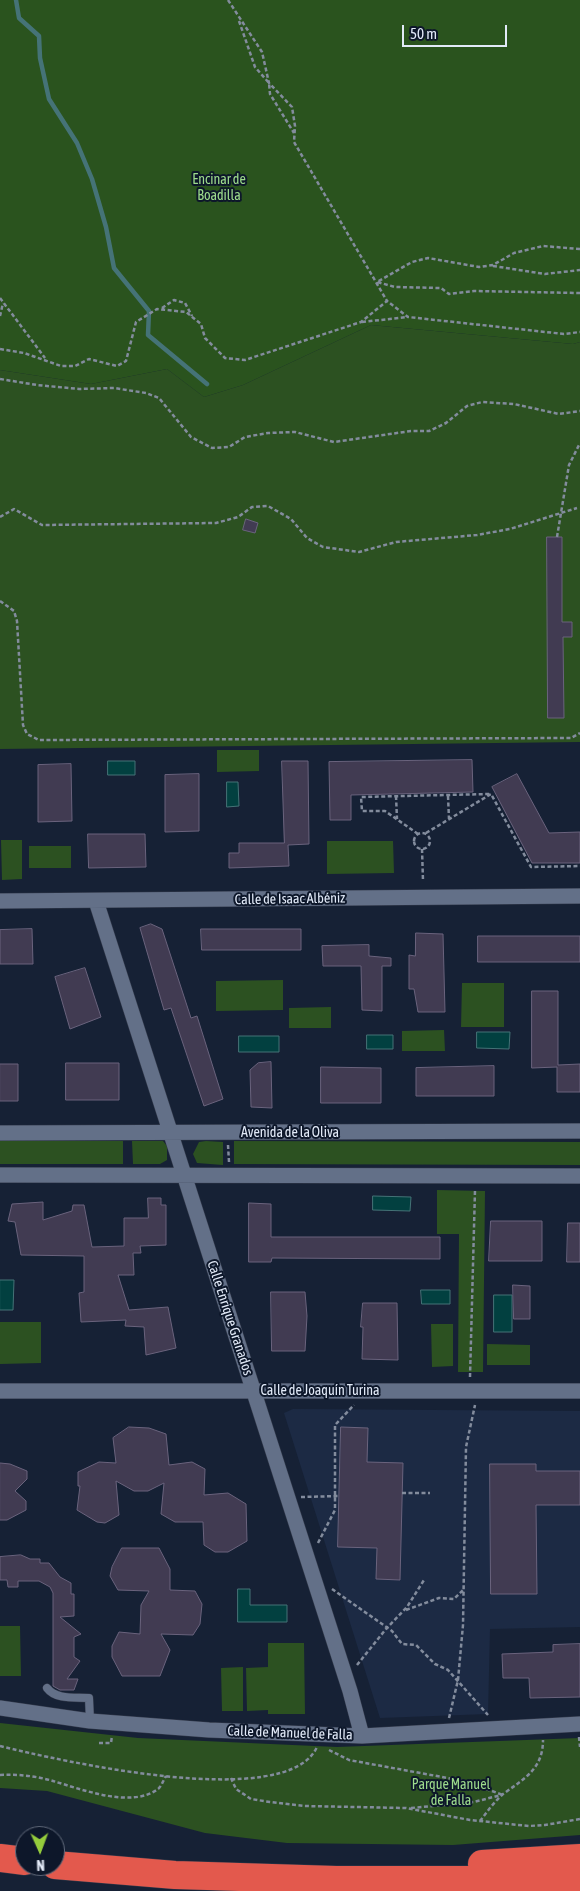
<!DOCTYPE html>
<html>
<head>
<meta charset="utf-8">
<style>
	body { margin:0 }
	#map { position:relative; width:580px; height:1891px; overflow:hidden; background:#162135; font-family:"Asap Condensed",sans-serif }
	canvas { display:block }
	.north { position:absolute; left:15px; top:1826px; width:50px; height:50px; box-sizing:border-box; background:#0d172a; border:1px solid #626b7c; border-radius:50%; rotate:178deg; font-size:14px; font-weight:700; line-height:20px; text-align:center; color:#e2eaf8 }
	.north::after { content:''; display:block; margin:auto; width:18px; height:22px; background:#94cc3c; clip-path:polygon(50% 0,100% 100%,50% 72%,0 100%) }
	.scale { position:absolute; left:402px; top:25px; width:105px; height:22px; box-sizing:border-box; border:2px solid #e2eaf8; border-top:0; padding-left:6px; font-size:15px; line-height:18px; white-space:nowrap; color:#e2eaf8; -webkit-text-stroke:4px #0d172a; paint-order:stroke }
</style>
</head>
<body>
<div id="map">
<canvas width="580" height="1891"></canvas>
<div class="north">N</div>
<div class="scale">50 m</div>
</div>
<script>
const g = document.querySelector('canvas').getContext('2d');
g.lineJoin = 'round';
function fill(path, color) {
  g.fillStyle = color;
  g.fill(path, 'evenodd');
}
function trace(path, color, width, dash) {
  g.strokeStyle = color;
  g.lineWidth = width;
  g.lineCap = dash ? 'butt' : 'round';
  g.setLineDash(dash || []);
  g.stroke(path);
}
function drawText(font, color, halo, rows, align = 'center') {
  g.font = font + ' "Asap Condensed",sans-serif';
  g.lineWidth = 4;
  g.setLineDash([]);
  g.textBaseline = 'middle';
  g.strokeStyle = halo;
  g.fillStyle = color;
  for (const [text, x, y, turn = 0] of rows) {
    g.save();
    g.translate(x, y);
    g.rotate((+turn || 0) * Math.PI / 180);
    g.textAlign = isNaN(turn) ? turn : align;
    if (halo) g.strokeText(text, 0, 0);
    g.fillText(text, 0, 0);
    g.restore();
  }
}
fill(new Path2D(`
	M293,1409L580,1411V1627L490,1629L488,1714L380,1718L284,1413Z`), '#1c2a44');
fill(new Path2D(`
	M371,325L573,344L580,342V742L0,749V370L91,384L167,369L204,397L243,385Z
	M217,750H259V771L217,772Z
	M1,840H22V879L2,880Z
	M327,841H393L394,873L327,874Z
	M29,846H71V868H29Z
	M283,980V1010L216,1011V981Z
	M462,983H504V1027H461Z
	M331,1007V1028H289V1008Z
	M444,1030L445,1051H402V1031Z
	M0,1141H123V1164H0Z
	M132,1141H163L167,1146V1160L160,1164H133Z
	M206,1141L223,1142V1165L197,1163L193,1154L199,1142Z
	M234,1141L580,1142V1165L234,1164Z
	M437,1190L485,1191L483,1372H458L459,1234H437Z
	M0,1322H41V1363L0,1364Z
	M431,1324H453V1366L432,1367Z
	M487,1344L530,1345V1365H487Z
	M0,1626H20L21,1676H0Z
	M268,1643H304L305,1714H268V1710L247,1711L246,1668L268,1667Z
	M243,1667V1711H222L221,1668Z
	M0,1723L138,1738L337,1747L580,1738V1835L453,1845L287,1843L205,1833L47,1791L0,1788Z`), '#2c5121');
fill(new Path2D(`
	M0,0H580V342L573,344L371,325L243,385L204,397L167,369L91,384L0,370Z`), '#2a531e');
const water = new Path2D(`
	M108,761H135V775H108Z
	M227,782H238L239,806L227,807Z
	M477,1032H510L509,1049L477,1048Z
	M367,1035H393V1049H367Z
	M239,1036H279V1052H239Z
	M373,1196L411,1197L410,1211L373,1210Z
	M0,1280H14L13,1310H0Z
	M421,1290H450V1304H422Z
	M494,1295H512V1332H494Z
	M238,1589H250V1605H287V1622H238Z`);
fill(water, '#024040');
trace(water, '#457377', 1);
trace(new Path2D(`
	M16,0L19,18L39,36L40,58L49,99L77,143L92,179L106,227L114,268L149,311L148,335L207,384`), '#457377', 4.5);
const building = new Path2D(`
	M246,519L258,523L255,533L243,530Z
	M547,537H562V622H572V637H563L564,718H548Z
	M472,760L473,792L351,795V820H330L329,762Z
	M282,761H308L309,844L288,845L289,866L229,868V853H239V843H284Z
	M71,764L72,821L38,822V765Z
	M199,774V831L165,832V775Z
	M517,774L549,833L580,832V863H532L492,787Z
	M88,834H145L146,867L89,868Z
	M151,924L162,929L191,1018L197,1016L223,1099L204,1106L171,1008L164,1010L140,928Z
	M32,929L33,964H0V930Z
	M201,929H301V950H202Z
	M416,933L443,934L445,1012H418L414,989H409V955L415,956Z
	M478,936H580V962H478Z
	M369,945V956L391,958V966H382V1011L362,1010L361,966H323L322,946Z
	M85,968L101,1017L70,1029L55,977Z
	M532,991H558V1065L580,1064V1092H557V1067L532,1068Z
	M271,1062L272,1108L251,1107L250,1070L258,1063Z
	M66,1063H119V1100H66Z
	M0,1064H18V1101H0Z
	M494,1066V1096H416V1068Z
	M321,1067L381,1068V1103H321Z
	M148,1198H161V1205H166V1245L140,1246L141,1253H133L134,1275H118L129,1310L168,1307L176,1348L146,1355L144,1327L125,1326L126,1320L81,1322L79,1293L84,1292V1256L21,1255L15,1222L8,1221L12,1204L43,1202V1220L72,1211L73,1205H84L92,1247L124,1246V1218H148Z
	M249,1203L271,1204V1237H440V1259L272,1258L271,1262H249Z
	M491,1221H542V1261H489Z
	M568,1223H580V1262H567Z
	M513,1285L530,1286V1319H514Z
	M271,1292H305L307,1316L305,1351H272Z
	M363,1303H397L398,1360L362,1359L363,1327H361Z
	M129,1427L149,1428L166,1434L169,1465L192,1462L205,1469L204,1495L228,1493L246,1504L247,1541L228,1552H215L204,1545L203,1522H175L161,1514L164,1483L148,1491H134L116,1481L119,1515L105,1523L97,1522L77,1510L80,1486H78V1472L99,1462L116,1463L113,1438Z
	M341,1427L368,1428L367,1462L403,1463L400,1580L376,1579L377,1548L338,1547Z
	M0,1463L10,1464L27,1471V1479L15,1491L26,1501V1510L7,1520H0Z
	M490,1464H536V1471H580V1505H536L537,1594H491Z
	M122,1548H159L170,1569V1590L195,1591L202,1604L200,1624L193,1635L161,1634L170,1650L160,1676H122L112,1657V1646L119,1632L140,1634L141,1605L149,1591L118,1590L110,1576L112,1567Z
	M21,1555L30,1559H40V1563H49L60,1577L71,1583V1594H74V1616L60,1617L81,1634L74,1637V1657L80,1661L67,1679H78L74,1690H60L53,1686V1593L50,1587L39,1581H18V1587H8L7,1580H0V1557Z
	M580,1644V1697L530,1698L529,1678H503L502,1654L553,1652V1645Z`);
fill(building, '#413b52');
trace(building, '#6a637d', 1);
const service = new Path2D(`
	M47,1688C56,1700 75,1697 89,1698L90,1721`);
const minor = new Path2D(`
	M0,901L580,896
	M96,901L350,1691L362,1736
	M0,1133L580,1131
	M0,1175L580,1176
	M0,1391H580
	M0,1708L90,1721L209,1730L362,1736L580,1724`);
const motorway = new Path2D(`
	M0,1858L25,1861
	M482,1864L580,1858
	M55,1865L175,1875L336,1880H580`);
trace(service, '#343b4c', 9);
trace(minor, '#343b4c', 16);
trace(motorway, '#343b4c', 29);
trace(new Path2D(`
	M228,0L262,52L269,83L292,107L295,126L294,142L387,301
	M239,21L255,67L269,83L270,94L294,133
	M580,249L543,246L514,253L493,265L479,267L428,258L412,262L377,282L395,287L441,288L449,294L474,291L580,293
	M493,266L545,274L580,270
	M0,298L45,358
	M162,308L174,300L185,303L192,316
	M0,316L3,303
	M362,322L408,317
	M0,349L24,353L61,366H75L89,359L117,366L126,361L136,322L157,309L186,312L201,324L205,338L225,358L245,360L361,322L387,301L408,317L564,334L580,332
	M0,379L37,385L79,389L114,388L146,393L159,398L191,437L212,448L229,447L245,437L268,433L295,432L334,442L411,431H429L446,423L467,406L482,402L514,404L559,414L580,411
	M0,517L14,509L42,525L216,523L238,517L252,507L268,506L291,519L307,538L323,547L359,552L396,542L477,535L510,529L577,508
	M557,537L569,465L580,443
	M0,601L14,611L17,621L23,725L27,734L39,740L571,738L580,733
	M396,796L397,819
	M448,796L449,819
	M414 841a8 8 0 1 1 16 0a8 8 0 1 1-16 0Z
	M426,833L491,794L531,867L580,866
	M418,834L385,811H362L361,797L489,794
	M422,849L423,881
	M228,1145L229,1162
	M470,1377L475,1190
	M402,1493H430
	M301,1497L340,1496
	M318,1543L335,1510V1425L354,1405
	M332,1589L392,1631L402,1644L416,1645L435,1664L448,1670L488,1715
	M406,1610L439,1598L454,1599L464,1589
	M357,1665L386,1629L407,1607L424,1580
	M449,1718L458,1680L463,1625L466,1447L475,1405
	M579,1737L580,1747
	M99,1743H111L112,1736
	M0,1746C57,1760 287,1813 317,1747
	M329,1750L349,1760L464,1781L503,1795
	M0,1775C18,1774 36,1776 53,1781C81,1789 131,1809 158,1789C161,1787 163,1781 166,1776
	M231,1778L236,1789L251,1799L270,1802L304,1806L406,1808L470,1820L529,1826L545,1825L580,1819
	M411,1808L474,1802L501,1795
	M480,1821C487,1812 494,1802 503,1794C524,1779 543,1769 543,1740`), '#838c9d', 2.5, [4, 2.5]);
trace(service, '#637088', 8);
trace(minor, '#637088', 15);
trace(motorway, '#e3594d', 28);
drawText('14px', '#9ddb8c', '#0d172a', [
	["Encinar de",219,180],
	["Boadilla",219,196],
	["Parque Manuel",451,1785],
	["de Falla",451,1801]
]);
drawText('14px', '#e2eaf8', '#0d172a', [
	["Calle de Isaac Albéniz",290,899,-1],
	["Avenida de la Oliva",290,1133],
	["Calle Enrique Granados",230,1318,72],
	["Calle de Joaquín Turina",320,1391],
	["Calle de Manuel de Falla",290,1733,2]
]);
</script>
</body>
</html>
